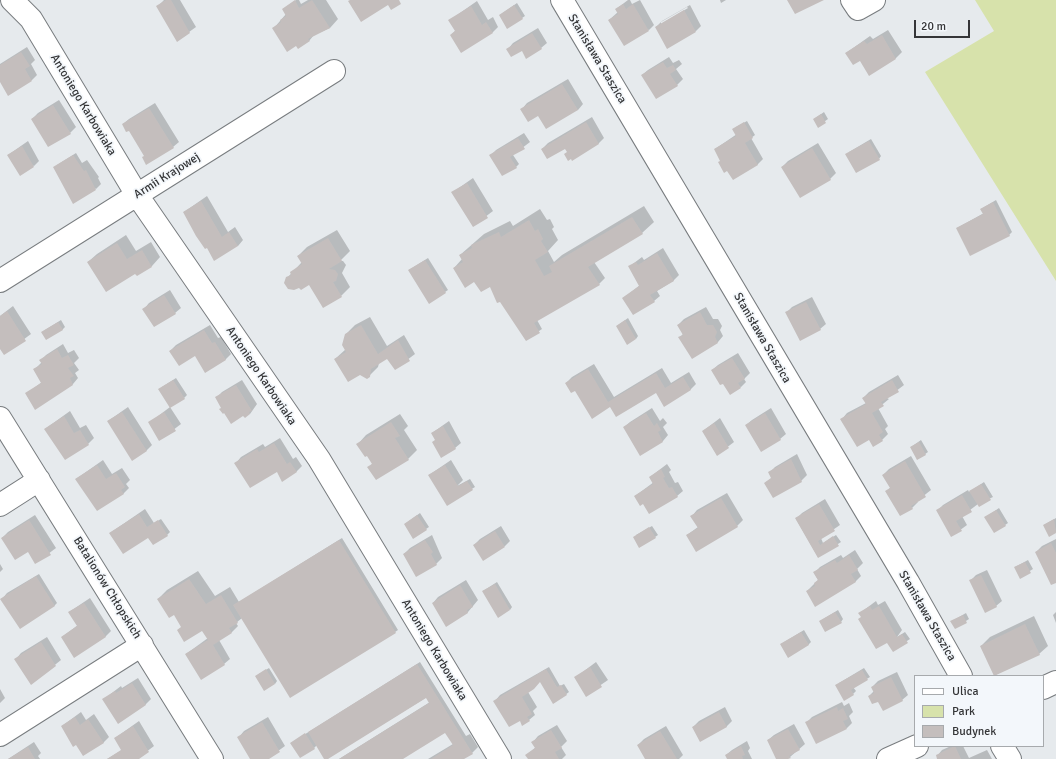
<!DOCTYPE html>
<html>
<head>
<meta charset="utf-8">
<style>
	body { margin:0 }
	#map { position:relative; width:1056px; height:759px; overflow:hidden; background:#e6eaed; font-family:Signika,sans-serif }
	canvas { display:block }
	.legend { position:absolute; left:914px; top:675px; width:130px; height:72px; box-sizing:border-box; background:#f3f7fb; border:1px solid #a7aaad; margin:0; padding:5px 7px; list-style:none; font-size:12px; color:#353638 }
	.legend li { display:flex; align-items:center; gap:8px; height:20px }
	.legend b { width:20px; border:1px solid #a7aaad }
	.scale { position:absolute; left:914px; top:20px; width:56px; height:18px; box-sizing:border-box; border:2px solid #353638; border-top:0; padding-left:5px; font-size:12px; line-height:14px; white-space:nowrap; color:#353638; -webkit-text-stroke:3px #f3f7fb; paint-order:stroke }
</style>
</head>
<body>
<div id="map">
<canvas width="1056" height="759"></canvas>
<ul class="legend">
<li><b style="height:5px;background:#fff"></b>Ulica</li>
<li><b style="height:11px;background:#d7e2ab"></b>Park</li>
<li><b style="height:11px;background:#c4bebd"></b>Budynek</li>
</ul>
<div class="scale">20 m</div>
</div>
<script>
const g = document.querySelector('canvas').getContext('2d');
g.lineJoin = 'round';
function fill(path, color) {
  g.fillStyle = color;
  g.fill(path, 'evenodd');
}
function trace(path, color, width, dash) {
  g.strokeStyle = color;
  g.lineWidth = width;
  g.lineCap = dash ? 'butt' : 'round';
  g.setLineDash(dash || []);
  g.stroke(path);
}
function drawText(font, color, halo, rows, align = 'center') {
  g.font = font + ' Signika,sans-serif';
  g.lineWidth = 3.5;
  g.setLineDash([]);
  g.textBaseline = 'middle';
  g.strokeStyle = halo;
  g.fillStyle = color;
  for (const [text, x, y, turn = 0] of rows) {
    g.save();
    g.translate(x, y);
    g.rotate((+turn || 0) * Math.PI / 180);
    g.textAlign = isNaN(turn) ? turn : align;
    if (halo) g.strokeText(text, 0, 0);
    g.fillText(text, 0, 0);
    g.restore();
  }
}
fill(new Path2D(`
	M975,0H1056V281L925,72L994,31Z`), '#d7e2ab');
fill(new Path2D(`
	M164,0H180L196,27L178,40L158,6Z
	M296,0H299L301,4L308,0H326L338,19L330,28L314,35L309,41L274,28L286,14L283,9Z
	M628,0H630L632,4L640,0L654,25L649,30L609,20L618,12L616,9Z
	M720,0H726L721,3Z
	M477,1L488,20L493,17L498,27L493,32L461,52L451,35L456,30L450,20Z
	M517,3L525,16L507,28L500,15Z
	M690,5L701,26L696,31L656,27L662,21ZM687,7L688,8L661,24V22Z
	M538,28L547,43L541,48L508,49L513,43Z
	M888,30L902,52L896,58L870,74L860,59L846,53L870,36L873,39Z
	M27,47L35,60L31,64L37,75L32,80L0,81V64Z
	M669,57L673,63L679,60L682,64L676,69L683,79L677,85L642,75L648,70Z
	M568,79L583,104L578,110L539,115L522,109L527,103Z
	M59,100L76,127L70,133L32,119L38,113Z
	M155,103L179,142L173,147L145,156L129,129L123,124L129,119Z
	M824,112L828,119L818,126L814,119Z
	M592,117L604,138L598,144L568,152L566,148L542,149L548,143Z
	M747,121L755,135L751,138L763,159L757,165L727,170L715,149L737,134L736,127Z
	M524,133L530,142L513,155L519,164L516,167L491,155L496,150Z
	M871,139L881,156L879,159L849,152Z
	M28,141L39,161L34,166L8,155Z
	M818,143L836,173L830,179L782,167L788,161Z
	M76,153L82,163L87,160L99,177L98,178L101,184L96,189L57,165Z
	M473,178L493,211L473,226L453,192Z
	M207,196L228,232L235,227L243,240L238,246L207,247L184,212Z
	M996,200L1012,232L1009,235L957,228L984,213L981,209Z
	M644,206L654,222L642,233L594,262L605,278L599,284L537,320L542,329L526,340L490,285L475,280L454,268L462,259L460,255L484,234L510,221L513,226L540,209L547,220L550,219L554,227L552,229L558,240L548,251L554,262L562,255Z
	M337,230L350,251L340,261H343L346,265L342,273L350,287L341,296L309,284L287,278L302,262L298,256L307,247Z
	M126,235L136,251L151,242L160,257L152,266L137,275L136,272L88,262L97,254Z
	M663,248L679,275L673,281L657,291L660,296L654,301L624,298L640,285L630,266L642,257L644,260Z
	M428,258L448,290L445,292L409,270Z
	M170,290L181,308L175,313L144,309L149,303Z
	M812,297L826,324L820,329L786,313L792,307Z
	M13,306L31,334L4,354L0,348V316Z
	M706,307L713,319H718L722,326L720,330L723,336L718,342L692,357L680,337L683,334L678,325L684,319Z
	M370,317L387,346L404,335L415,354L395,369L388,357L379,363L378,367L369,376L335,359L346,349V334L355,325Z
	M628,318L638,336L636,339L617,326Z
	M61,320L65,327L62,330H45Z
	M210,325L218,338L221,337L231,354L225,360L170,351L176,345Z
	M63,344L68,353L74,350L79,358L74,363L79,370L75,373L78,378L73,384L35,408L26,394L42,382L34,370L42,362L41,360L46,355Z
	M738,353L750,373L744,379L746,382L741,387L723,383L712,370L718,365Z
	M594,364L614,397L662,368L671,383L689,372L696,384L690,390L656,392L611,406L575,390L566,383L572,377Z
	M898,375L904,385L887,398L889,399L878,408L888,426L885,429L888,434L882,440L869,439L842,419L847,413L866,403L863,398L869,392Z
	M176,378L187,395L184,398L162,387Z
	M242,380L257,404L250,414L222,408L216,398L222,392Z
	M128,407L152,445L146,451L108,421Z
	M170,407L181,424L160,440L149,423Z
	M652,408L660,421L663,418L667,423L663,427L668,435L663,441L640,454L624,427L630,422Z
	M771,408L786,434L780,439L746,425L752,420Z
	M70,411L80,428L86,425L94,438L88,444L45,429Z
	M400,414L408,426L404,430L417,450L408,459L376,479L369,467L373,463L358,444L366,435Z
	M720,418L734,442L717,455L703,431Z
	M449,421L461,443L455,448L436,439L432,433Z
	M280,438L293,459L296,457L302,466L296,472L277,471L236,463L241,457L263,444L265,447Z
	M921,440L928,452L918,459L911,447Z
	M797,454L807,475L801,481L765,483L772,478L769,473L775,467Z
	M911,456L931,490L917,501L918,502L912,508L887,491L891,487L883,475L889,469Z
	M103,460L112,474L122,468L130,480L126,484L129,488L123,494L76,479Z
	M451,460L463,480L457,486L470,479L475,487L447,504L429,475Z
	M667,464L671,470L669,472L675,483L678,482L683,491L677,496L643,503L635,496L654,482L650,477Z
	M984,482L993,497L978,504L962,516L967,525L952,536L937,511L943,505L968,490L969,492Z
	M727,493L743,520L737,526L696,550L687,535L698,527L692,516L697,510Z
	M825,499L840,525L821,538L823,543L836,535L841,542L818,557L796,519L802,513Z
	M999,508L1008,523L1005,525L986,517Z
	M145,509L154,523L161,519L170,532L167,535L153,544L152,535L110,533Z
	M420,513L429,527L426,529L405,524Z
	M35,515L56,548L36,563L28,550L2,538L8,532Z
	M1056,518V532L1050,535L1044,525Z
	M501,526L510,541L505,546L474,545L480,539Z
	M652,526L658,535L655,537L636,535Z
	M432,535L442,558L436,564L404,554L410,548Z
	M342,538L398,630L395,632L242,618L236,623L238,626L232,632L219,640L230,659L224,664L186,654L208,638L204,631L182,626L174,614L158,599L167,590L198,571L215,596L230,587L239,602Z
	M1056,539V582L1036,552L1042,546Z
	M855,550L863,563L857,569L861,576L855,582L807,591L818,580L814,573L820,567L841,555L843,558Z
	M1028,560L1033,569L1020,577L1015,567Z
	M0,564L3,569L0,572Z
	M987,570L1002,601L996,606L970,581L976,575Z
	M39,574L57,603L54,606L2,599L7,593Z
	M466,580L478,600L468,612L446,625L433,603L438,597Z
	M497,582L512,607L510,610L483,591Z
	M90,598L111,631L105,637H62L78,625L69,612Z
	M876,601L878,605L885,601L902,630L897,637L905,632L910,639L893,650L887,641L860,613Z
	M838,610L843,619L841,622L820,621Z
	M1056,612V623L1053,615Z
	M966,613L969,619L955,628L952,621Z
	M1034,616L1048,646L1039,654L995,675L981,646L990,637Z
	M804,630L811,642L808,645L781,644Z
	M47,637L61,660L31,684L16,659L21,653Z
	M420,662L466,736L470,734L478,747L472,753L462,759H428L453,744L446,731L401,759H339L430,702L427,697L326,759L317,745L314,748L291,743Z
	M596,662L608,680L586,695L576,677Z
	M549,667L560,686L564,684L569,692L554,703L540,681L528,692L537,707L533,711L535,715L529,720H520L495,701L500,695Z
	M269,668L277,681L275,684L259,674Z
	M864,668L870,677L853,687L856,691L853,694L839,683Z
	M897,672L908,695L902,700H879L869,696L874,691L872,687L878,681Z
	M138,678L151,699L145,705L104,699L121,686L122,688Z
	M0,689L5,698L0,703Z
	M842,702L844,706L849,703L853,712L849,716L852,723L847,728L806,723L812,717Z
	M725,707L732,721L726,727H693L699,721Z
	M81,712L86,720L94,714L109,737L103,743L62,726Z
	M268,717L285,746L267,759H252L239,737L244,731Z
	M139,721L154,746L137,759H107L122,750L115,738Z
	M794,724L805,744L790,757L786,759H777L768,740L774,735Z
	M557,725L567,741L561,747L566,755L562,759H529L527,755L536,747L533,742L538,736Z
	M666,726L683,755L679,759H647L638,745L644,739Z
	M747,741L750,748L748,751L752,759H728L726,755L732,750Z
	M34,742L41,753L38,756L40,759H8Z
	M951,746H963L969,758L987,750L992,759H938L937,756L942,750Z`), '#0003');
fill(new Path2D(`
	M166,0H171L190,33L177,42L156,6Z
	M295,0L299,8L312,0L330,28L308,39L310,41L298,49L296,46L287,52L272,28L281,22L280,20L286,16L282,9Z
	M350,0H399L401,4L391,10L388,5L361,22L348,1Z
	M787,0H824L795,14Z
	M623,4L626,9L633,4L649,31L624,46L608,20L618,14L615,9Z
	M514,5L523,19L507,29L499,15Z
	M471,6L482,25L486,22L493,33L461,53L450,35L455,31L448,20Z
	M684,10L696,32L667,49L655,27Z
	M532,33L542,49L526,59L522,51L511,57L506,49Z
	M882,35L896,59L869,76L860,61L853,65L845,53L864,41L867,44Z
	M21,52L30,66L25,69L32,81L8,96L0,82V65Z
	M663,62L667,68L673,65L676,70L670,74L678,86L656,99L641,75Z
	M562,84L578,110L546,129L538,116L528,122L520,109Z
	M53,105L71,134L48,147L31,119Z
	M149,108L174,148L146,165L142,157L144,156L129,131L126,132L122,124Z
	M821,114L826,123L818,128L813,119Z
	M586,122L599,144L572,161L571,159L568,161L564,154L567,152L565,149L547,159L541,149Z
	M744,122L753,138L745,143L758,165L733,180L727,171L724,173L718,162L720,161L714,149L736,136L732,129Z
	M518,138L525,149L510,157L517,168L502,176L489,155Z
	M869,141L880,160L856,173L845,154Z
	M22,146L34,167L20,176L7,155Z
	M812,148L831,180L800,198L781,167Z
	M73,155L80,165L84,171L86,170L96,190L73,204L53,167Z
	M467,183L488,218L473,227L451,192Z
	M201,201L222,237L229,232L238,246L214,261L207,248L205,249L196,236L183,212Z
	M993,202L1010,236L970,256L956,228L983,214L980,209Z
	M632,217L643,234L588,267L600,285L534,323L540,333L526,341L500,302L497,303L490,287L481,292L474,282L465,288L453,268L463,262L459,255L472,248L471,245L499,232L501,237L529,220L535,231L538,229L543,239L541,241L548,252L535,260L544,276L552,272L549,266Z
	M328,238L342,261L329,269L335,270L338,274L336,281L333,282L342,297L323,308L309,285L301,290L299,288L294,290L288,289L284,283L286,277L291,275L290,272L302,264L297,256Z
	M117,243L127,259L142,250L152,267L137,276L135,274L106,292L87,262Z
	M657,253L674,281L650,295L655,302L633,315L622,298L639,286L628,266L636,262L638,265Z
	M425,260L446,293L429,304L408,270Z
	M164,295L176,314L154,327L142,309Z
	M806,302L821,330L800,341L785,312Z
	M7,311L26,341L4,355L0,349V316Z
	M700,312L707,325H713L717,332L715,337L718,343L692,359L678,337L683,335L677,325Z
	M625,320L636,339L627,345L616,326Z
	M58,322L63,330L46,340L41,332Z
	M361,325L378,354L398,340L410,361L395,370L387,359L371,369L370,377L367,379L360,375L348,382L334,359L346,352L342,345L345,334Z
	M204,330L212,343L215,342L226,360L205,373L195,356L179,366L169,351Z
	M57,349L62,358L68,355L74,365L68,368L74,376L70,378L73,385L35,410L25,393L41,383L33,369L42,364L39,360Z
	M732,358L745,379L738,383L741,388L730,395L723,384L720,385L711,370Z
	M588,369L608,402L656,373L665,388L683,377L691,390L664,407L656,393L616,417L610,407L592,419L575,391L571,393L565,383Z
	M173,380L185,399L170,408L158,389Z
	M892,380L899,392L881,402L884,406L872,413L883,432L879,435L883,441L873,447L869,440L857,447L840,419L866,404L862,398Z
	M236,385L252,411L249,412L250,414L245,418L243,416L231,424L224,413L223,414L219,409L221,408L215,397Z
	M122,412L147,451L132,461L107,421Z
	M164,412L176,431L159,441L148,422Z
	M646,413L654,426L657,423L661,430L658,432L663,442L640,456L623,427Z
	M765,413L781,440L761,452L745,425Z
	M64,416L74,433L80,430L89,445L65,460L44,429Z
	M391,422L400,436L395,438L409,460L376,480L367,467L372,464L367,456L365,457L356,444Z
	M714,423L729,448L717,456L702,431Z
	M443,426L456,449L441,458L432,442L435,440L431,433Z
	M919,442L926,455L917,460L910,447Z
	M274,443L287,464L290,462L297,472L282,482L277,472L250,488L234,463L257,449L259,452Z
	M791,459L802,482L773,498L764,483L771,478L768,472Z
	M905,461L926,497L911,506L913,509L900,516L885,491L890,488L882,475Z
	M97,465L106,479L116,473L125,487L121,490L124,494L97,511L75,479Z
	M445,465L458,486L467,481L473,490L447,506L428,475Z
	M661,469L665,477L663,478L669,488L672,487L678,497L649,514L643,504L640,506L634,496L653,484L649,477Z
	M981,484L991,500L979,507L969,491Z
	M962,495L972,512L956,521L962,531L951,537L936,510Z
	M721,498L738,527L696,552L686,535L698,528L690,516Z
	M819,504L835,531L818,541L820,545L833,536L839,546L818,558L795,518Z
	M996,510L1006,526L994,533L984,517Z
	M139,514L147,527L158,520L168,536L153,545L148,538L123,554L109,533Z
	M417,515L427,530L413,539L404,524Z
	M1054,519L1056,533L1049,537L1043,525Z
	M29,520L51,555L35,564L28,552L15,560L1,538Z
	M649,527L656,538L639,548L633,537Z
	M495,531L505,547L483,561L473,545Z
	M339,540L396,633L290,698L233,605Z
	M425,540L433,552L431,554L437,565L416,577L403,554Z
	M1051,543L1056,553V583L1051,585L1035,552Z
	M849,555L858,570L851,574L856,582L815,607L806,591L815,586L814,583L818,580L813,572L835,560L837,563Z
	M1025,562L1031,573L1020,579L1014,567Z
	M981,575L997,607L985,613L969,580Z
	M36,576L55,606L20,629L0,599Z
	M189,579L206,604L221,595L238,623L229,628L232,633L213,645L225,665L201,680L185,654L208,640L202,631L184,642L177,630L181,627L174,615L169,618L157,599Z
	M495,584L510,610L498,618L482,591Z
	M460,585L473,607L467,610L468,613L446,627L432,603Z
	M84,603L106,637L74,658L61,637L77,626L68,612Z
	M870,606L872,610L879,606L897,637L902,634L908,643L893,652L887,643L876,649L858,619L861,617L858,613Z
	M835,612L842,623L825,632L819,621Z
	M963,615L967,623L955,629L950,621Z
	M1025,624L1040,655L994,676L980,646Z
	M801,632L809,645L788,658L780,644Z
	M41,642L56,666L31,685L14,659Z
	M417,664L473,754L464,759H431L453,745L445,733L403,759H339L429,703L426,698L328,759H324L308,732Z
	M590,667L602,687L586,697L574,677Z
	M266,669L275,684L264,691L255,676Z
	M546,669L557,687L561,685L567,695L553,704L540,682L534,689L522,697L532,714L527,717L530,721L522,726L520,721L509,727L493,701Z
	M862,670L868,680L851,690L854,695L844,701L835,685Z
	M891,677L903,701L883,711L878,702L872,704L868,696L874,693L871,687Z
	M132,683L146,705L118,724L102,699L115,691L116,693Z
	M837,707L838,711L843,708L848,719L843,721L847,729L816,744L805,722Z
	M719,712L727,727L700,742L692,727Z
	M75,717L80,725L88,719L104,743L83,756L76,745L73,747L61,726Z
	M262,722L280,752L269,759H250L237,737Z
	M133,726L149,752L139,759H107L121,750L114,738Z
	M788,729L800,750L789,756L791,758L788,759H776L767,740Z
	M551,730L562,748L555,752L559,759H528L525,755L535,748L531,742Z
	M660,731L677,759H645L637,745Z
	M305,733L315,749L300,758L290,743Z
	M741,746L745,755L742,756L743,759H727L725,755Z
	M955,746L961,759H937L936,755Z
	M28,747L35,759H8Z`), '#c4bebd');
const minor = new Path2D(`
	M12,0L31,19L137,195L319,459L500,759
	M562,0L908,582L961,676
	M852,0L858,9L874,0
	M0,281L334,71
	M0,418L212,759
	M0,505L39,480
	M1043,688L1056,682
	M0,735L142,645
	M1002,746L1010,759
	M888,759L917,746`);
trace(minor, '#787c7f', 24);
trace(minor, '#fff', 22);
drawText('12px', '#353638', '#f3f7fb', [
	["Stanisława Staszica",597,59,59],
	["Antoniego Karbowiaka",83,105,59],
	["Armii Krajowej",167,176,-32],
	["Stanisława Staszica",762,338,60],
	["Antoniego Karbowiaka",261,376,56],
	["Batalionów Chłopskich",107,588,58],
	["Stanisława Staszica",927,616,60],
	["Antoniego Karbowiaka",434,650,59]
]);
</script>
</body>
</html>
